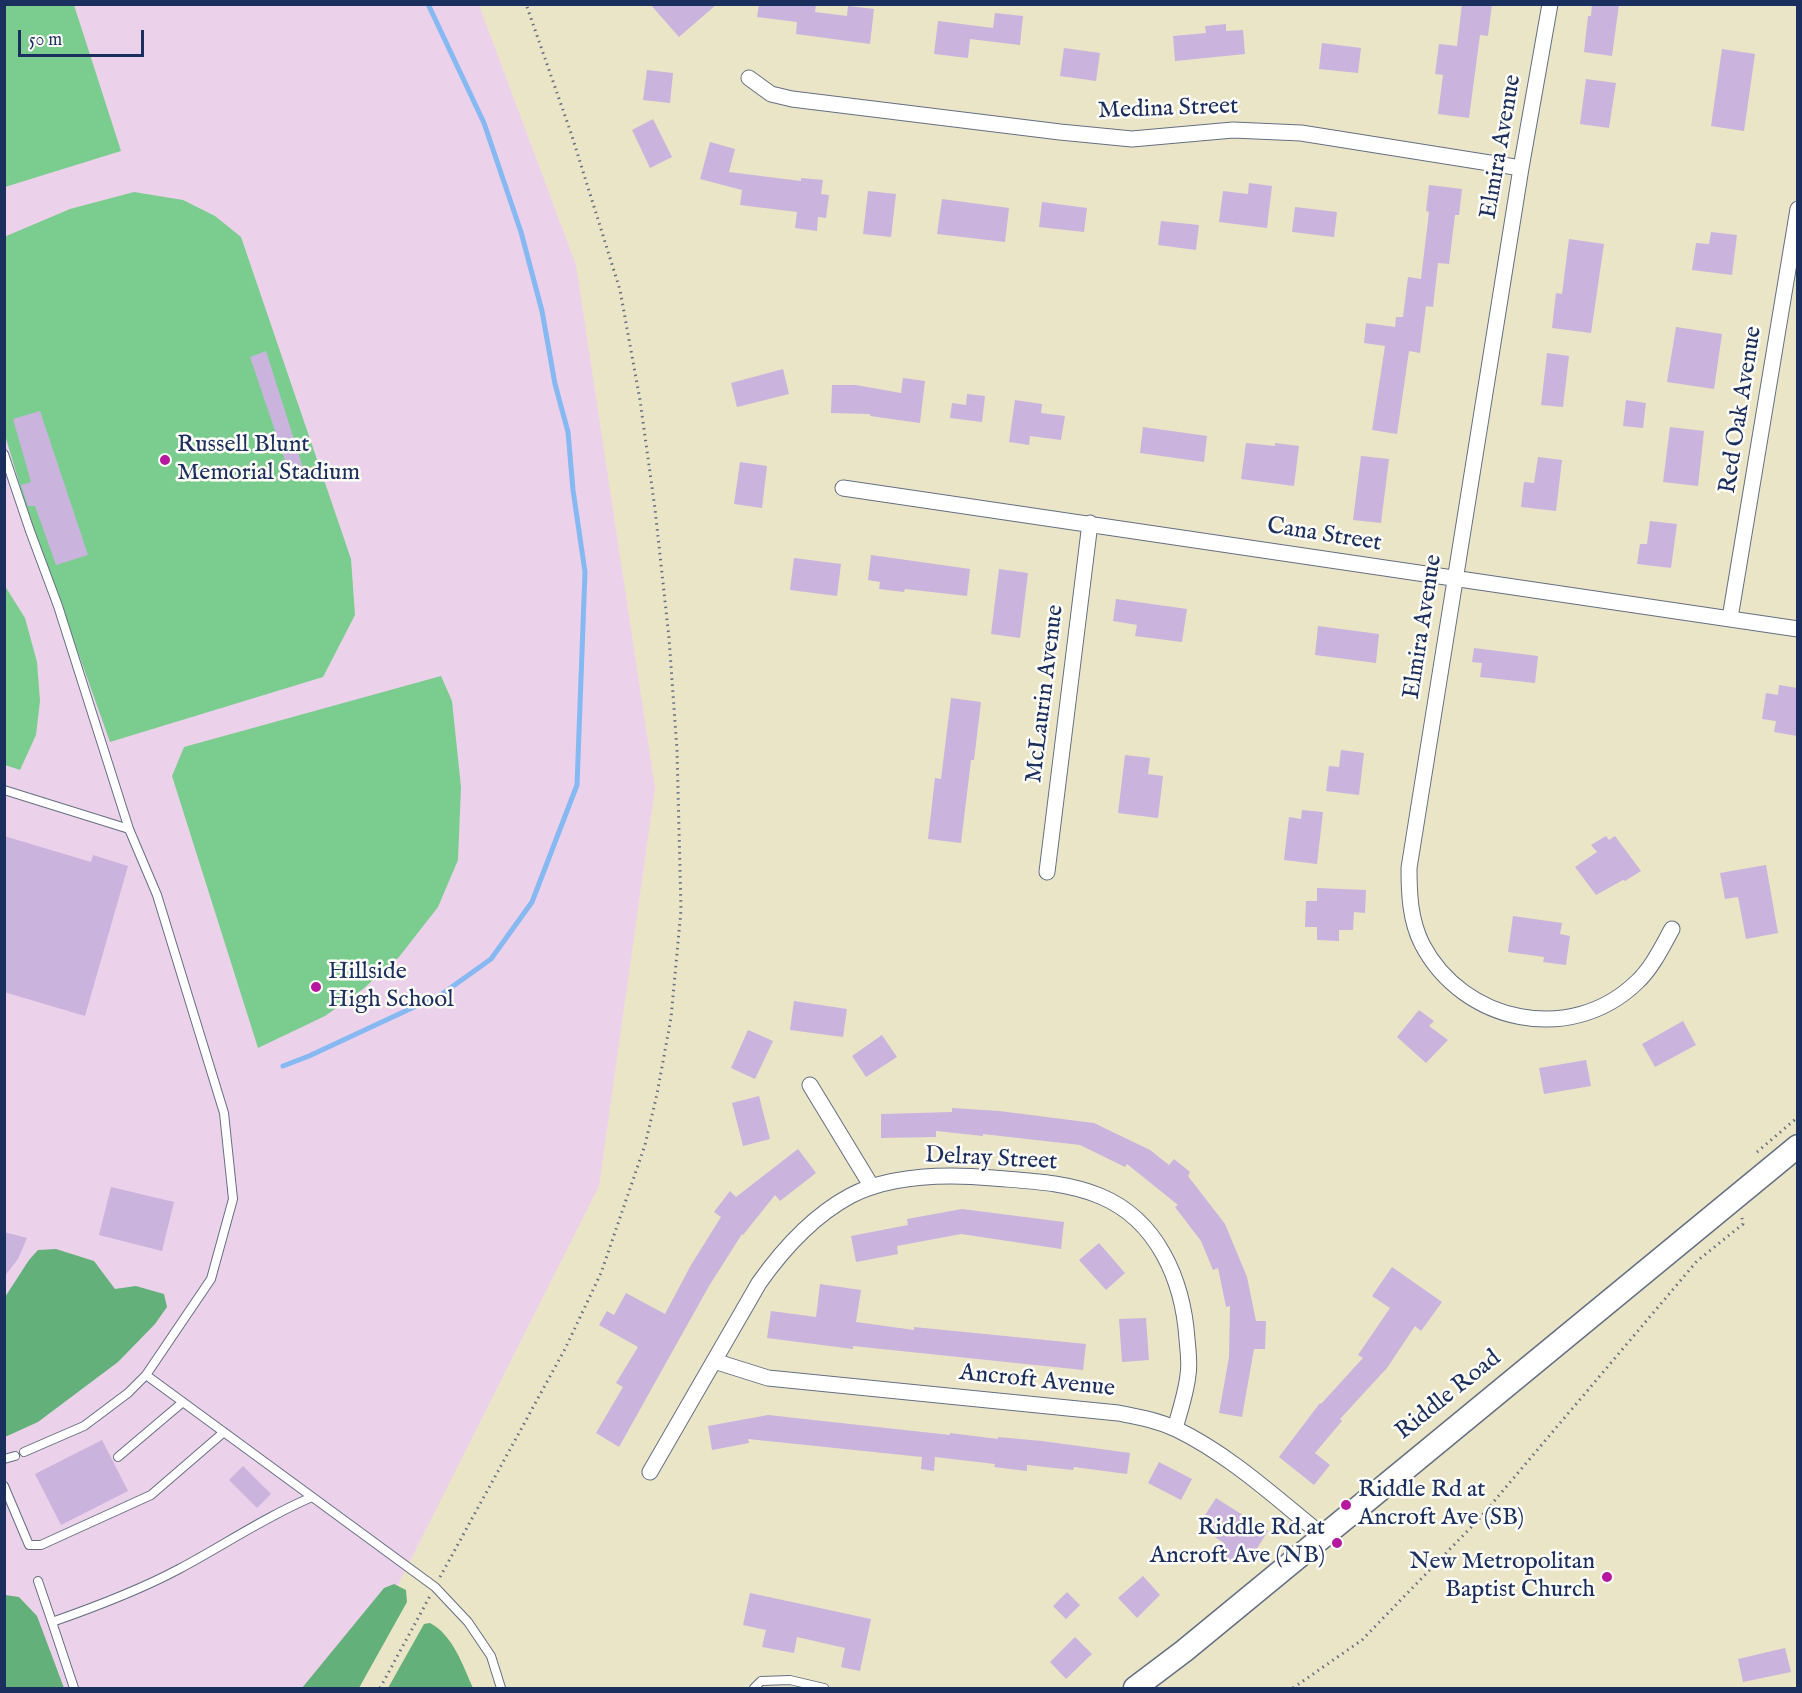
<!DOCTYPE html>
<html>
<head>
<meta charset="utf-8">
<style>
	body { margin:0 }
	#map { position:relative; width:1802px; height:1693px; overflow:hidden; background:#ebe5c7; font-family:"IM FELL English",serif }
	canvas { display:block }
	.frame { position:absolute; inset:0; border:6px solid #1b2f5e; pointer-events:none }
	.scale { position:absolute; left:18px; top:30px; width:126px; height:27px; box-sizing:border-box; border:3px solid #1b2f5e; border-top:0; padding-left:8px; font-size:18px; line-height:21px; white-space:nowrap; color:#1b2f5e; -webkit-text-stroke:4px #fdfcf7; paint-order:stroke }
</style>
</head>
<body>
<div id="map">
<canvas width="1802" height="1693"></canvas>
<div class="frame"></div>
<div class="scale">50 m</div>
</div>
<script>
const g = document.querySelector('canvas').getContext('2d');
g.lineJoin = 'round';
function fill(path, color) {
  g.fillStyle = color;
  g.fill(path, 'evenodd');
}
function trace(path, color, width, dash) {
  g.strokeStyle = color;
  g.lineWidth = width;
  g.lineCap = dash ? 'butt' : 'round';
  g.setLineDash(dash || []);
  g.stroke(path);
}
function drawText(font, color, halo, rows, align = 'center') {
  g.font = font + ' "IM FELL English",serif';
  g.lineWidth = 5;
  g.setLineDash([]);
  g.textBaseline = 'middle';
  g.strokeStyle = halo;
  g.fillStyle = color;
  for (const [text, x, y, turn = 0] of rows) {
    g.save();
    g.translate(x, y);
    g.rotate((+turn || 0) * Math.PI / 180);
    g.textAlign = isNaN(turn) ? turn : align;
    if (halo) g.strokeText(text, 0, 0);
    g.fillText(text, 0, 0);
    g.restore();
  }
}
fill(new Path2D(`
	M5,5H479L576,265L655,788L599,1186L346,1688H5Z`), '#ecd1ea');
fill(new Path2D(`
	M5,4L74,5L121,151L5,187Z
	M134,192L183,200L215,216L241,237L351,559L355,615L323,677L110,742L26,506L5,435L4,237L70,209Z
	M5,586L25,618L37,662L40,701L36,735L20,770L5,765Z
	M441,676L452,701L461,787L458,860L438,907L399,957L363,989L325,1016L258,1048L172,776L184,747Z`), '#7bcd8f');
fill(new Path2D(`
	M56,1249L94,1261L115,1289L136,1286L164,1294L167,1307L155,1324L118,1362L38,1422L5,1437V1297L29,1260L38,1250Z
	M394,1584L406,1590L407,1602L359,1688H302L384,1588Z
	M5,1595L19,1597L37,1616L64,1688H5Z
	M430,1623C453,1635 463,1666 473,1688H388L424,1624Z`), '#64b07a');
trace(new Path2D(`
	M283,1066L309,1056L442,994L491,959L532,902L577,785L585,572L573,490L568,432L555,384L542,311L521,232L484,123L428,4`), '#86b8f2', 5);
fill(new Path2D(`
	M650,4H717L679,37Z
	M759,4H816L815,12L847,16L848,6L874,9L870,44L796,34L797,22L757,17Z
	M1462,4H1492L1488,36L1480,35L1469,118L1438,114L1443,75L1435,74L1439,44L1457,46Z
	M1592,4H1619L1612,56L1584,52L1588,16H1591Z
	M995,13L1023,16L1020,45L970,39L968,58L934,54L938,21L993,28Z
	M1226,24V31L1243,30L1245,54L1175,61L1173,36L1206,33L1205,26Z
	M1322,43L1361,48L1358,73L1319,69Z
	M1064,48L1100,53L1096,81L1060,76Z
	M1722,49L1755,54L1744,131L1711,126Z
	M647,70L673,73L670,103L643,100Z
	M1586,79L1616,83L1609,128L1580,124Z
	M653,119L672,157L650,168L632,130Z
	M710,142L735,149L729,172L801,181V178L823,180L821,194L829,195L826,218L818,217L817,231L795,228L797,212L740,205L742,190L700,179Z
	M1249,183L1272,186L1267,228L1219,222L1223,191L1248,194Z
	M1429,185L1462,189L1459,215H1455L1449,264L1438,263L1433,307L1426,306L1420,353L1409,351L1397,434L1372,430L1385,346L1364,343L1366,323L1395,327L1396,317H1403L1408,277L1421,279L1429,212L1426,211Z
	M868,191L896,194L891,237L863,234Z
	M942,199L1009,208L1005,242L937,234Z
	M1042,202L1087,208L1084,232L1039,227Z
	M1295,207L1337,212L1334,237L1292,232Z
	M1161,221L1199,225L1196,250L1158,245Z
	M1711,232L1737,235L1732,275L1692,270L1696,243L1709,244Z
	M1569,239L1604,244L1591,333L1552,328L1556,293L1562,294Z
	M1676,327L1722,334L1714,389L1667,382Z
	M266,351L304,471L290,475L250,357Z
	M1547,353L1569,356L1563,407L1541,405Z
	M783,369L789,394L737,407L731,383Z
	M903,378L925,381L920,423L870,416V414L831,413L832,385H856L901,393Z
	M967,394L985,396L982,422L950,418L952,403L966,405Z
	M1015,400L1042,404L1041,413L1065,416L1061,440L1030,436L1029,445L1009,442Z
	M1626,400L1646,403L1643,428L1623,426Z
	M40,411L88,555L56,565L35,506H28L21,485L31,482L13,419Z
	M1143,427L1207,436L1204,462L1140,453Z
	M1670,427L1704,431L1698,486L1663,482Z
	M1246,443L1275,446V443L1299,446L1294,486L1241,479Z
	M1361,456L1389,459L1381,523L1353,520Z
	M1538,457L1562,460L1556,511L1521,507L1524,482L1534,483Z
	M740,462L767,466L762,508L734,504Z
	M1650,521L1677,524L1671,568L1637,564L1640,544H1647Z
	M871,555L970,569L967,596L905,589L904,592L879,589L880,582L868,580Z
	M794,558L841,564L837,596L790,590Z
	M999,569L1028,573L1020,638L991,634Z
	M1116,599L1187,609L1182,642L1135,636L1137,625L1113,621Z
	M1318,626L1379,634L1376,663L1315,655Z
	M1474,648L1538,656L1535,683L1480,677L1482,663L1472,662Z
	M1779,685L1797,688V736L1774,732L1776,721L1762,719L1766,693L1778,695Z
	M951,698L981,702L974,760H971L961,843L928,839L935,778L941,779Z
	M1341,750L1364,753L1359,795L1326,791L1329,766L1339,767Z
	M1125,755L1150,758L1148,774L1163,776L1158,818L1118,813Z
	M1302,810L1323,812L1317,864L1284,860L1289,817L1301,819Z
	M4,836L91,862L93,855L128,866L85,1016L4,992Z
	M1606,836L1609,840L1615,836L1641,871L1625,881L1623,880L1596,895L1575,867L1597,852L1591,845Z
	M1766,865L1778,933L1746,939L1738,897L1725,899L1720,873Z
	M1317,888L1366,890L1365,913L1354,912L1353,930H1339V941L1317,940V927H1305L1306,901H1317Z
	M1513,916L1562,923L1560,934L1570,936L1566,965L1543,962L1544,957L1508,952Z
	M794,1001L847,1009L843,1037L790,1030Z
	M1419,1010L1434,1021L1429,1026L1448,1040L1426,1063L1397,1037Z
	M1683,1021L1696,1045L1655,1067L1642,1044Z
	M748,1030L773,1041L755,1079L731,1068Z
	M882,1035L897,1057L866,1077L852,1056Z
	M1586,1060L1591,1086L1544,1094L1539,1068Z
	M759,1096L770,1139L743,1146L732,1103Z
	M952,1108L999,1111L1094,1123L1150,1150L1169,1165L1174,1159L1190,1172L1188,1176L1225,1224L1247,1277L1256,1321H1266L1265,1349H1254L1242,1417L1219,1413L1229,1357L1230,1306L1226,1307L1218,1268L1213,1270L1201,1241L1175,1207L1178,1205L1127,1164L1125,1167L1080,1145L983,1134V1136L936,1131V1137L881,1138V1114L952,1112Z
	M798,1149L816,1173L780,1201L775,1195L743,1235L742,1234L709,1286L619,1447L596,1433L623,1387L616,1383L638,1347L599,1325L607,1311L614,1315L626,1293L665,1314L691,1265L721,1217L714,1212L730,1191L736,1197Z
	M111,1187L174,1202L162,1251L99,1235Z
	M962,1209L1064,1222L1061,1249L961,1234L897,1246L898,1254L856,1262L851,1236L908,1225L907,1219Z
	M4,1232L27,1238L18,1259L4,1277Z
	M1099,1243L1125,1273L1106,1290L1079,1260Z
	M1392,1267L1442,1302L1421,1331L1415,1326L1387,1368L1340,1419L1342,1421L1315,1453L1330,1465L1314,1485L1279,1457L1320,1403L1321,1404L1363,1358L1358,1355L1390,1308L1372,1296Z
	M820,1284L861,1290L856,1322L914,1330V1327L1086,1344L1083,1370L853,1346V1349L767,1338L771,1311L816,1317Z
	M1146,1318L1149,1360L1122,1362L1119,1319Z
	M768,1415L950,1435V1433L998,1439V1437L1042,1441L1130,1453L1127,1474L1074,1467L1073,1470L1027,1465V1471L994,1467L995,1464L935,1457L934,1471L921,1469L922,1457L748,1439L749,1443L712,1450L708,1426Z
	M102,1440L128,1491L61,1525L35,1474Z
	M1159,1462L1192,1479L1181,1500L1148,1483Z
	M243,1466L271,1494L257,1508L229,1480Z
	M1216,1498L1268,1531L1251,1558L1241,1551L1233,1562L1218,1553L1224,1543L1198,1526Z
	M1143,1576L1160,1595L1137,1618L1118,1598Z
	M1067,1592L1080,1605L1066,1619L1053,1606Z
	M750,1593L871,1619L860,1671L841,1667L845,1648L797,1637L794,1653L762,1647L766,1630L743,1625Z
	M1075,1637L1092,1654L1066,1679L1050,1662Z
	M1785,1648L1791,1672L1743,1682L1738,1659Z`), '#cab3dd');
const service = new Path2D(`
	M4,454L30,531L58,606L129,829
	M4,790L129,829L157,895L224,1113L233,1199L211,1279L146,1375L128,1393L84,1426L24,1452
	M146,1375L435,1587L468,1622L491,1656L501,1688
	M118,1457L183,1402
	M4,1459L15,1456
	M4,1486L29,1545H41L151,1495L224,1432
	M38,1581L52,1622
	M74,1688L52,1622C95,1607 138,1591 179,1569C224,1545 265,1517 312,1497
	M754,1688L761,1681L790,1680L824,1688`);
const minor = new Path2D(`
	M1550,4L1521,168L1409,868C1409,894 1410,920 1422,944C1463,1023 1571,1046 1637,982C1652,968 1662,947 1672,929
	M749,78L771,94L792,99L1060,132L1132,139L1233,130L1301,133L1521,168
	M843,488L1798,629
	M1730,618L1798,209
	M1047,872L1090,523
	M810,1085L872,1187
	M714,1361L768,1378L1118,1413C1138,1417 1157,1420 1176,1429C1230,1455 1276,1498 1322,1535
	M650,1472L759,1283C783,1249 813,1216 850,1196C892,1174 947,1174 993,1178C1029,1181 1066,1182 1100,1196C1158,1220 1183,1281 1187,1339C1188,1351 1190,1363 1188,1375C1186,1393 1180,1411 1175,1428`);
const secondary = new Path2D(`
	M1135,1688L1184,1651L1798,1146`);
trace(service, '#646f83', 10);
trace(minor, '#646f83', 17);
trace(secondary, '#646f83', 25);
trace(new Path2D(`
	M1757,1152L1798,1117
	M440,1577L565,1349L601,1273L645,1145L657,1094L671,1018L681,910L677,750L669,638L655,509L640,400L620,290L571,133L526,4
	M380,1688L430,1596
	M1293,1688L1362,1640L1479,1519L1697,1261L1743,1224L1742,1218`), '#646f83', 3, [1.5, 4.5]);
trace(service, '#fff', 8);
trace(minor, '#fff', 15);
trace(secondary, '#fff', 22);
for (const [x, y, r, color] of [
	[165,460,6,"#b5179e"],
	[316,987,6,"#b5179e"],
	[1346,1505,6,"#b5179e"],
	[1337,1543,6,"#b5179e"],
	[1607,1577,6,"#b5179e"]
]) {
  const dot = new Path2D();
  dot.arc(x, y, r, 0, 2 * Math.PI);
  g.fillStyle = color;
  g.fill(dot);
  trace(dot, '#fdfcf7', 2);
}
drawText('24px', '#1b2f5e', '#fdfcf7', [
	["Medina Street",1168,110,-2],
	["Elmira Avenue",1502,147,-80],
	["Red Oak Avenue",1742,410,-81],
	["Cana Street",1324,536,9],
	["Elmira Avenue",1424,627,-81],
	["McLaurin Avenue",1046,694,-83],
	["Delray Street",991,1160,3],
	["Ancroft Avenue",1037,1382,6],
	["Riddle Road",1449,1396,-39]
]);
drawText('24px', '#1b2f5e', '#fdfcf7', [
	["Russell Blunt",177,446],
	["Memorial Stadium",177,474],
	["Hillside",328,973],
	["High School",328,1001],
	["Riddle Rd at",1358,1491],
	["Ancroft Ave (SB)",1358,1519],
	["Riddle Rd at",1325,1529,"right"],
	["Ancroft Ave (NB)",1325,1557,"right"],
	["New Metropolitan",1595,1563,"right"],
	["Baptist Church",1595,1591,"right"]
], 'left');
</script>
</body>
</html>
